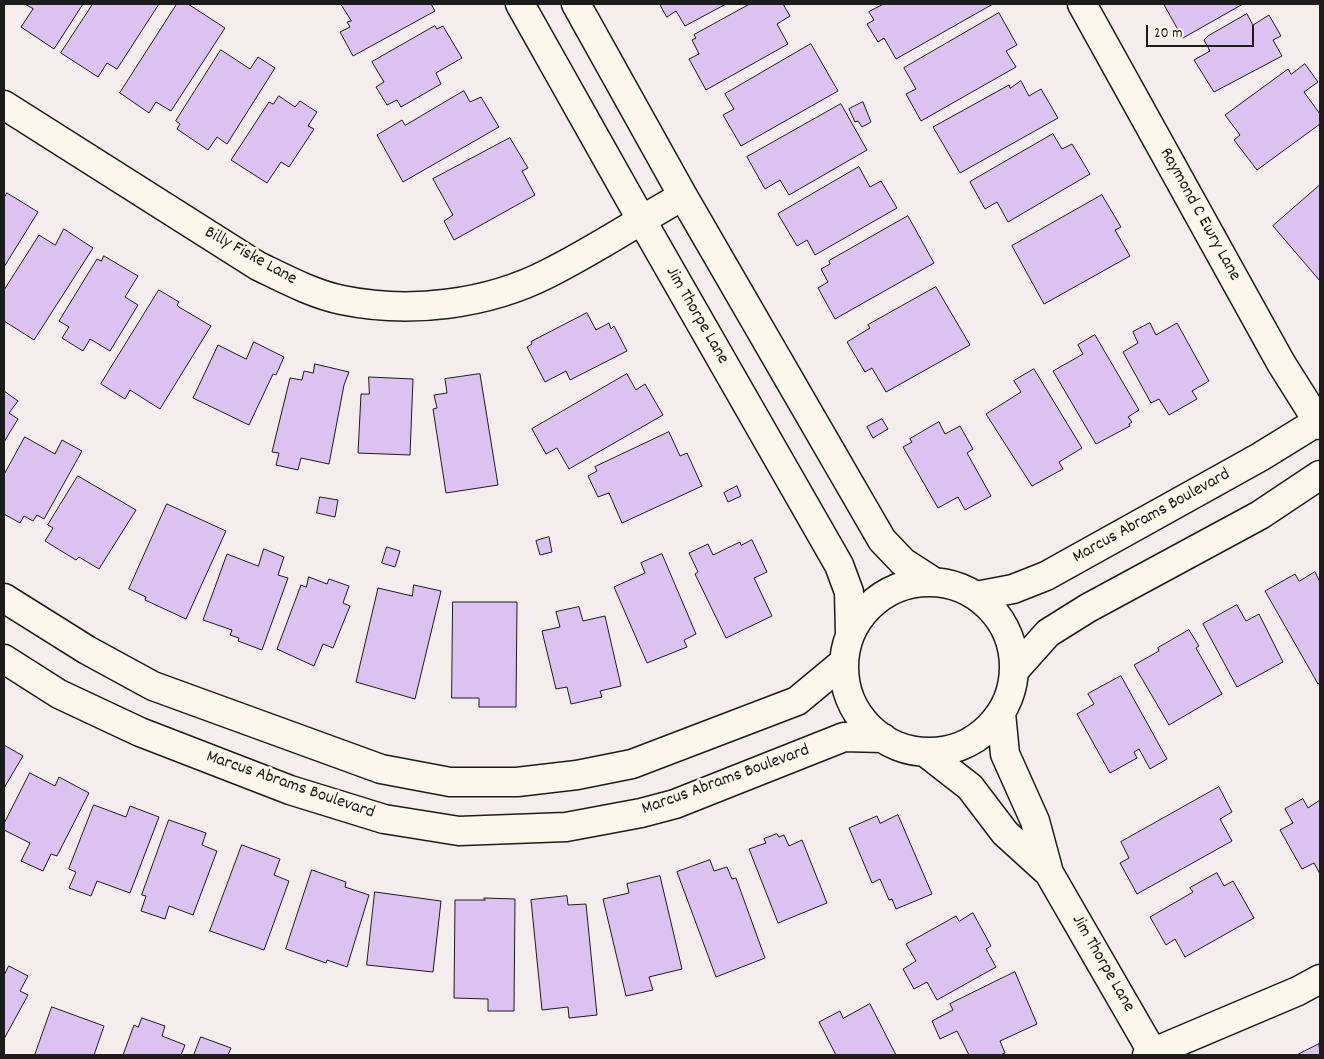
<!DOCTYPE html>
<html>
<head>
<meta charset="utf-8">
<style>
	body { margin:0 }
	#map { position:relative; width:1324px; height:1059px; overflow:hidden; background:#f5eced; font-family:Dekko,sans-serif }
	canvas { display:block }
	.frame { position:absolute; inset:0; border:5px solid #1c1c1c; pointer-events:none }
	.scale { position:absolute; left:1146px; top:25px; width:108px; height:22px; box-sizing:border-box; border:2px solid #1c1c1c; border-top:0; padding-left:6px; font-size:15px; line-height:18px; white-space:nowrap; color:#1c1c1c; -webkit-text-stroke:4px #fbf7ec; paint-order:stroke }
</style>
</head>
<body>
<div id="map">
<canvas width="1324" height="1059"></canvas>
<div class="frame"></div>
<div class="scale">20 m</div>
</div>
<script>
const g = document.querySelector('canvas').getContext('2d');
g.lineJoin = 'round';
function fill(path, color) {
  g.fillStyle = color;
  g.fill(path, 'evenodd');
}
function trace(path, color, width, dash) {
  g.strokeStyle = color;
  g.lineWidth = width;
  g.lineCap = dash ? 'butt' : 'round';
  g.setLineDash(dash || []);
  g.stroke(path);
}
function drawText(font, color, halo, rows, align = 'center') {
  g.font = font + ' Dekko,sans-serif';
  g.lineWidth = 5;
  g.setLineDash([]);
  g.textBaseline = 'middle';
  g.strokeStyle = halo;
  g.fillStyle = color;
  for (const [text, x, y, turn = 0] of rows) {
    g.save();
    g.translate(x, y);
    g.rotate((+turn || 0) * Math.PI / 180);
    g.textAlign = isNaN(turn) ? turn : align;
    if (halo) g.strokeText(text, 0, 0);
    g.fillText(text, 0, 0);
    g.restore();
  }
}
const building = new Path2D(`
	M25,4H83L54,49L21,27L33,9Z
	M93,4H159L117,69L107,63L98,77L61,53Z
	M177,4H188L225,28L171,111L156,102L149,113L120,93Z
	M341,4H431L435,11L353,56L340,32L350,27L347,22L351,21Z
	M660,4H726L685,26L676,11L667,17Z
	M750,4H783L790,16L777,24L788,44L706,90L689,59L699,54L692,40L696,38L694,35Z
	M884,4H993L896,59L884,38L878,42L867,24L874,20L869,12Z
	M1164,4H1243L1183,38Z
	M999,13L1017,45L1006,51L1016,67L921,121L906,94L916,89L904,68Z
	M1247,14L1253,25L1269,15L1281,36L1273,40L1282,56L1214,92L1194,60L1210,51L1204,40L1208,36Z
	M435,26L437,29L443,26L462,58L436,73L441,84L401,107L397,100L387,105L376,87L384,82L372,62Z
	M811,44L838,91L741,146L723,115L734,109L725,94Z
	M221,50L250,69L258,57L275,68L227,144L217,137L208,150L177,129L180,124L176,121Z
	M1305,64L1318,82L1304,92L1320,114V124L1257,170L1234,140L1240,135L1225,115L1288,69L1291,74Z
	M1021,81L1029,96L1041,89L1058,118L960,173L933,127L1009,85L1010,88Z
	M464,91L470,102L481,97L499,127L403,182L377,135L402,120L405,125Z
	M279,96L295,107L300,101L317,112L308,126L314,129L289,167L281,162L267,183L231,160L269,102L273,104Z
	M863,102L871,122L862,127L858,121L855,122L849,109Z
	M841,104L867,150L789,195L780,180L765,189L747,157Z
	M1053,134L1062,149L1072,144L1090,174L1008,222L997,202L985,209L970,182Z
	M510,138L528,168L522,171L535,195L454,240L444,221L453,215L433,179Z
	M859,167L870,187L881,181L897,208L815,255L807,240L797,246L778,214Z
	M1320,185V281L1273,226Z
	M7,193L38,212L4,267V199Z
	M1102,195L1121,227L1115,230L1130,256L1044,304L1012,246Z
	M908,216L934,263L835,319L818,288L828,282L821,269L830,264L829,261Z
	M64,229L93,248L34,340L4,321V290L39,235L55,245Z
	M104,256L138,276L125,297L138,305L110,351L90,339L83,351L62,338L69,327L59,321L97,259L101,261Z
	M936,287L970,345L886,392L872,368L865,372L847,342L870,328L868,325Z
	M159,290L179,302L177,305L179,307L211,326L160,409L130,390L125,399L101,384Z
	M587,313L596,330L609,323L611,329L614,326L627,351L570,380L566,371L545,382L527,347L532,344L531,342Z
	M1150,323L1156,335L1177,323L1209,381L1192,391L1197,399L1169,415L1159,399L1151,403L1123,352L1138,343L1133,332Z
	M1095,335L1139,410L1128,417L1132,422L1129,424L1130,426L1096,444L1053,371L1083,354L1078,345Z
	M254,342L284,357L276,375L273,374L249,425L193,398L218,345L246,359Z
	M315,364L349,372L344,385L329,464L301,458L298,470L276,465L279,453L272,452L290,378L302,380L304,371L313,373Z
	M1034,369L1082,448L1059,462L1063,469L1032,486L986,414L1021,392L1014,381Z
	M480,374L498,485L446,493L433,409L437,408L434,395L447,393L445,379Z
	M627,374L636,390L645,384L663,415L569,469L557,448L546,454L532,429Z
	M369,377L413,379L410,455L358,453L361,394H369Z
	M4,391L18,401L9,413L18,419L4,442Z
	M882,419L888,429L873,438L867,427Z
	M939,422L945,434L960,426L973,449L967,453L991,496L965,510L958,497L938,508L903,447L912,442L910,439Z
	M669,432L680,456L687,453L702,486L622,523L609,493L598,497L588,476L597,471L595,467Z
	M25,437L55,454L62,440L82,451L44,519L37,515L33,521L24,516L20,523L4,514V475Z
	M78,476L136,510L99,569L79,557L76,560L45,541L53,528L48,525Z
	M737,486L741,496L728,502L724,493Z
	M320,497L338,500L335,517L317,513Z
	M167,504L226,531L186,619L145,600L146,597L129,589Z
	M549,537L552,552L540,555L536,541Z
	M752,540L767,572L754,578L772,616L726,638L695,574L698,572L689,553L708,544L713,555L740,542L741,545Z
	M387,547L400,551L395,567L382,563Z
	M264,549L284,557L278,575L288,578L262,650L238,641L239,638L230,635L232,630L203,620L227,554L258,566Z
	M662,554L696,634L684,640L687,647L647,663L614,587L645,573L641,563Z
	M1315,572L1320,582V683L1318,684L1265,591L1295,574L1299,581Z
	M309,577L327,584L329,579L349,586L343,603L350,606L333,648L323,644L314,666L277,649L301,585L306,587Z
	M414,585L441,591L415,699L356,682L378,588L412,596Z
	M453,602H517L516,707H479V698H452Z
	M1237,605L1246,621L1259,614L1283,662L1237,687L1203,624Z
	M579,607L583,621L605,616L621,686L600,691L602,697L571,704L567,687L556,689L542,631L560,627L556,612Z
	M1189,630L1199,646L1196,648L1222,694L1169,725L1134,665L1159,651L1158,648Z
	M1121,676L1167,759L1150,769L1139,749L1134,752L1137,758L1110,773L1077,714L1094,704L1088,694Z
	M4,745L23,756L4,788Z
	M30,773L55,786L59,777L89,793L57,856L51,854L43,871L21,861L30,843L4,830V824Z
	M1219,787L1232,812L1220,819L1232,841L1137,894L1120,863L1129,858L1121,842Z
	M1303,799L1308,808L1320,800V874L1314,863L1302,869L1280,830L1293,823L1285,809Z
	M94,805L126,817L130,806L159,817L130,893L97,881L91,896L69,888L76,872L69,869Z
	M898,815L932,894L896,909L892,899L889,900L880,879L872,883L849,828L877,816L880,823Z
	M169,820L206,833L202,845L217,851L193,915L169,906L165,919L141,911L146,896L142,895Z
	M777,834L779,837L784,835L789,846L802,840L827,903L778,923L749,849L766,843L764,839Z
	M242,845L280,859L274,875L289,881L264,950L210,931Z
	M710,860L714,871L727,867L732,879L736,878L765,958L716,977L677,872Z
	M312,870L346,882L345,887L369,895L347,967L327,960L326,963L286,949Z
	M1217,873L1224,886L1233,881L1254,918L1185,957L1175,939L1166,945L1150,917L1193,892L1190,888Z
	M660,876L682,969L649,977L653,990L626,996L603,899L629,893L627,884Z
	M375,892L441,901L433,972L367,965Z
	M567,896L568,905L586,904L597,1015L569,1018L568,1007L542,1010L531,900Z
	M484,898L515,899L514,1011H488V999L454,998L455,900H485Z
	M973,913L991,946L986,949L996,967L937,1000L927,982L914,989L903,969L916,961L906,944L956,916L959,921Z
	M9,966L28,976L20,991L28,995L4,1039V976Z
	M1015,972L1037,1024L1000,1041L1005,1053L1000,1055H969L957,1031L940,1039L932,1021L953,1010L950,1004Z
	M870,1004L896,1055H836L819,1022L840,1011L843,1018Z
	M52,1007L104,1026L94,1055H35Z
	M142,1018L165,1026L162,1036L185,1045L181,1055H123L134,1025L138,1027Z
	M201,1037L231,1048L228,1055H194Z
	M1319,1044L1320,1055H1297Z`);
fill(building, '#ddc1f0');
trace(building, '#1c1c1c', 1);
const minor = new Path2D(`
	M520,4L641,219L839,565L849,592L850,634
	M576,4L683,196L882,540L903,562L934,582
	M1082,4L1281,363L1320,425
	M4,105L258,266C285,279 313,294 342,300C409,314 487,305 549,273C595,250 638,221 683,196
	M844 667a85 85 0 1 1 170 0a85 85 0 1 1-170 0Z
	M976,596L1013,589L1046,576L1260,457L1320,420
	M4,598L87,650L153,686L381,769L450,782H517L577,775L632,764L797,701L844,662
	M4,659L59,694L140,732L290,790L384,819L459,831L566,827L641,813L675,804L844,737L883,738
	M1014,671L1048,633L1088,608L1260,515L1320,475
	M1001,713L1005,754L1035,821L1049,873L1154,1055
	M925,752L970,787L1005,833L1049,873
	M1147,1055L1298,991L1320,979`);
trace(minor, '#1c1c1c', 31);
trace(minor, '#fbf7ec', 28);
drawText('18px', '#1c1c1c', '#fbf7ec', [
	["Raymond C Ewry Lane",1199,215,61],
	["Billy Fiske Lane",250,257,29],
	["Jim Thorpe Lane",696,316,60],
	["Marcus Abrams Boulevard",1152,517,-29],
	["Marcus Abrams Boulevard",726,781,-20],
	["Marcus Abrams Boulevard",290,786,19],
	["Jim Thorpe Lane",1102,964,60]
]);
</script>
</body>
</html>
